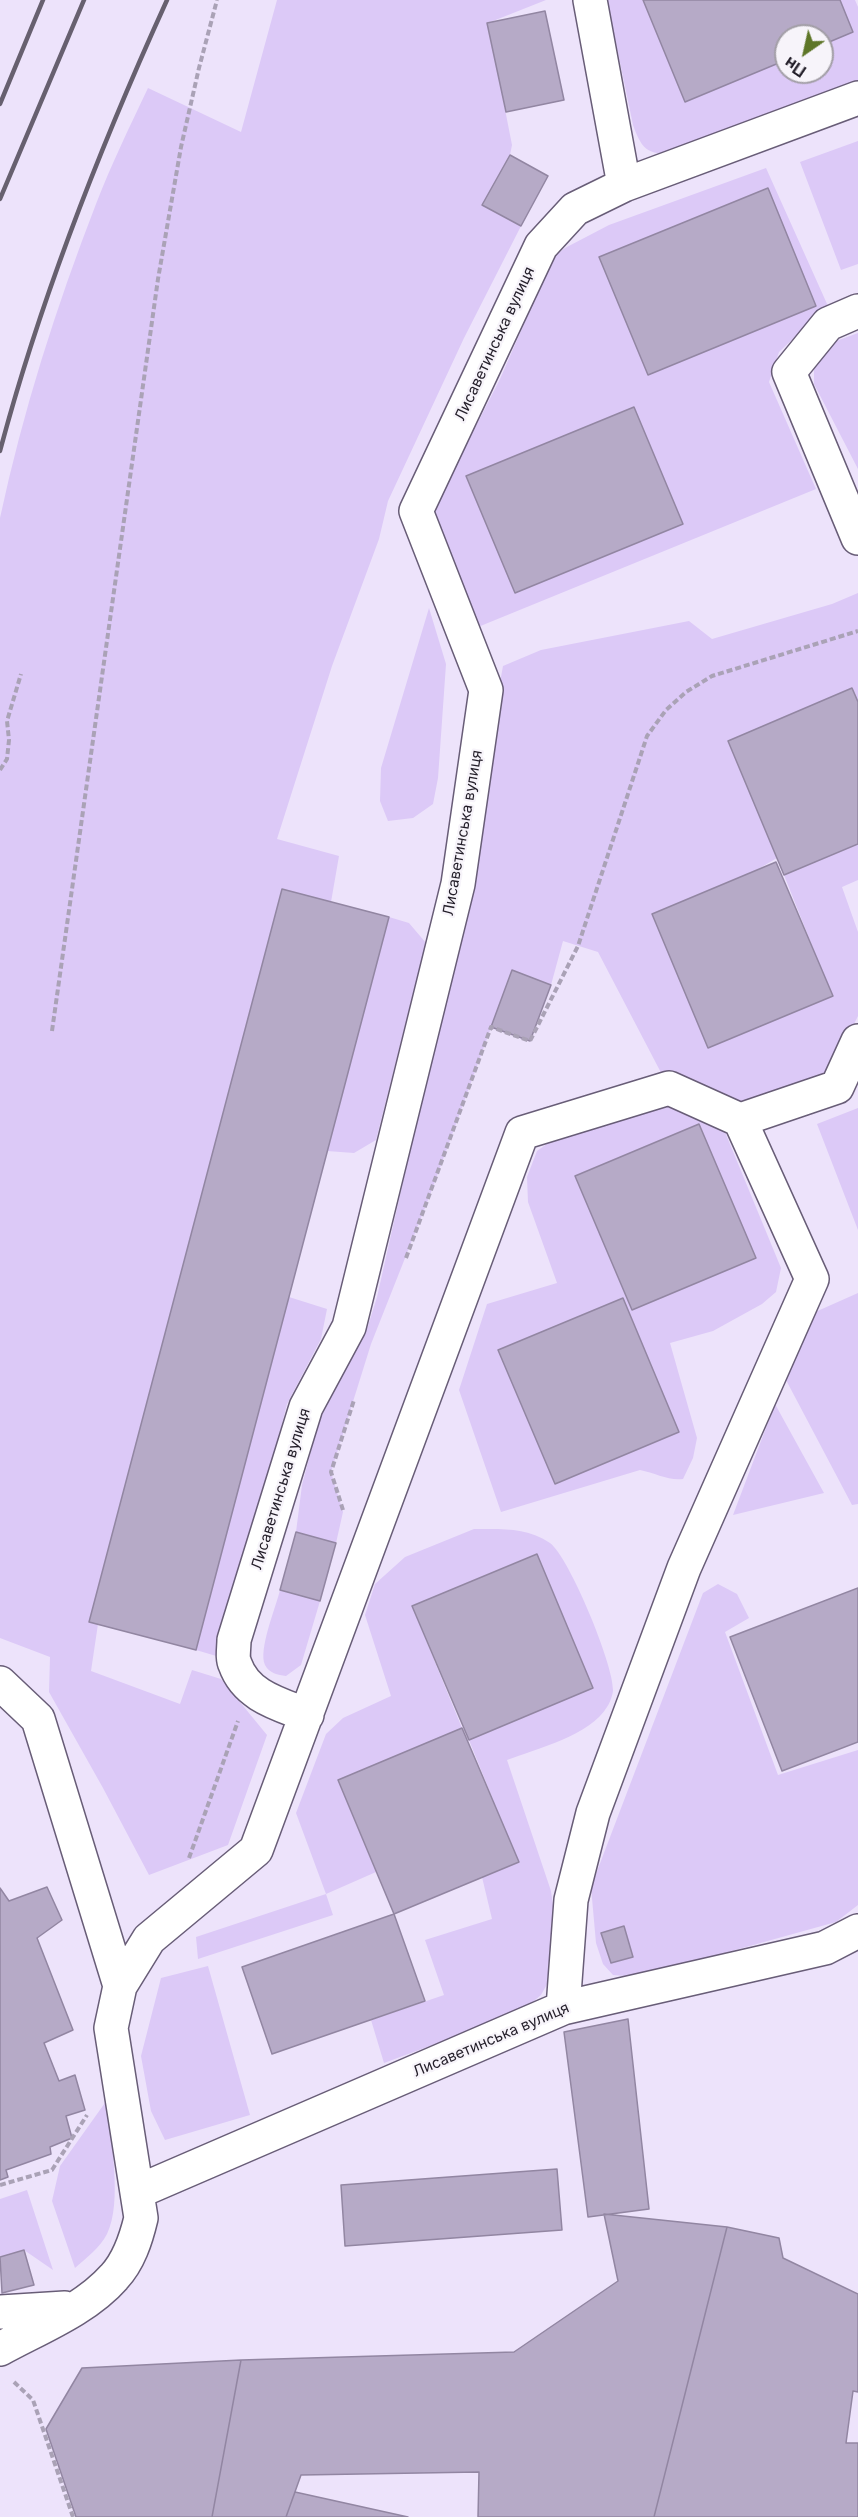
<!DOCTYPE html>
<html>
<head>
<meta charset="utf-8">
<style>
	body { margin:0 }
	#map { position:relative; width:858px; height:2517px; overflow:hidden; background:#ede3fb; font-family:Inter,sans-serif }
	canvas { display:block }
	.north { position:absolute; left:774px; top:24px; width:60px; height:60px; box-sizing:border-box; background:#f7f4fa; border:2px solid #a29ea6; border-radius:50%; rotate:214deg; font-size:16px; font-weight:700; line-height:24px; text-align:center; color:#231e29 }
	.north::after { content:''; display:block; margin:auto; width:21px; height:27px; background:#5e7628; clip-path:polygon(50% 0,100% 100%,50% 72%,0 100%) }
</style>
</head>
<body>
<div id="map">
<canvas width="858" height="2517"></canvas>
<div class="north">Пн</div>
</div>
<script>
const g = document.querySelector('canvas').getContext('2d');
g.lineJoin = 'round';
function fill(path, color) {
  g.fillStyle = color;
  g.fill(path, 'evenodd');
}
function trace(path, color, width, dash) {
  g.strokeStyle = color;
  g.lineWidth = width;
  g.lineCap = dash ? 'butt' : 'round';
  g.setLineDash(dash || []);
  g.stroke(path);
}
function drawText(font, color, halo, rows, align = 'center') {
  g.font = font + ' Inter,sans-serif';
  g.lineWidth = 4.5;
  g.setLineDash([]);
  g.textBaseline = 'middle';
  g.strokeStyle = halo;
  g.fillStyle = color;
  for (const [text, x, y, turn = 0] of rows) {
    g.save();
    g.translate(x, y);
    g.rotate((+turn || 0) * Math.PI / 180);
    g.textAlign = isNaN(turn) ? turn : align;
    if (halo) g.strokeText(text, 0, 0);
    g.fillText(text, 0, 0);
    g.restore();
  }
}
fill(new Path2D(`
	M277,0H546L488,23L512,145L510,155L482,205L521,226L464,338L388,501L379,539L332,666L277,839L339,856L331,902L283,889L90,1622L98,1624L91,1671L180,1704L192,1670L221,1679L267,1735L228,1845L149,1875L103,1788L49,1692L50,1657L0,1638V518C23,411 56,307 96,204C111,165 130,126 148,88L241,132Z
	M607,0H855L858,7V83L678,154C649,154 643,153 633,125ZM786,36H822V72H786Z
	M858,141V264L841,270L800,162Z
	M766,168L832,315L799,333L779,352L769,382L816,489L478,627L434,520V508L500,379L534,301L549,261L565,248L609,225Z
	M858,333V469L814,384V362L828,344Z
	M858,593V702L852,689L777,858L753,872L832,996L784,875L858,844V880L842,887L858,932V1016L828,1076L737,1109L669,1088L598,952L563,941L551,985L512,970L430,1195L371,1344L331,1472L343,1512L336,1543L296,1532L302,1485L319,1421L368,1326L377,1297L433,1049L503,666L541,650L689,621L712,639L832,604Z
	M429,608L446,664L438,778L433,804L413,818L388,821L380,801L381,768Z
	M389,917L409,923L426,943L376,1140L354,1153L327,1151Z
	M667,1104L725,1132L781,1268L776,1292L762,1304L713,1331L670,1343L697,1438L693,1458L683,1479C669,1481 655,1473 640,1470L501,1512L459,1390L487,1304L557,1283L528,1202L527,1177L537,1151L555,1138Z
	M858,1108V1230L817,1124Z
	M858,1293V1504L852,1505L786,1380L795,1347L813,1313Z
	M289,1297L327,1309L321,1339L287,1404L223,1658L196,1650Z
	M775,1404L824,1493L733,1515Z
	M474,1529C501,1529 527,1527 550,1543C569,1557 614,1665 613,1690C613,1694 610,1703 607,1707C591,1735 536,1749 507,1760L551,1891L556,1926L555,1970L541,1995L521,2012L384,2063L371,2020L444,1995L425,1940L492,1919L482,1877L518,1862L469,1740L593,1688L536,1554L412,1606L462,1728L338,1780L376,1872L326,1894L333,1915L198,1959L196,1937L326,1894L296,1813L326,1734L343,1718L391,1696L365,1615L375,1584L405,1557Z
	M718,1584L737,1594L749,1618L725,1632L778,1775L858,1750V1905L836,1922L638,1977L613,1975L603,1964L596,1943L591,1887L703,1593Z
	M280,1590L320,1601L301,1665L286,1676C278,1675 269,1673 265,1665C258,1650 276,1607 280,1590Z
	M208,1966L250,2115L165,2140L151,2111L141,2056L161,1978Z
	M107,2100C110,2136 123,2202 107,2234C100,2248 86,2258 75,2268L52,2201L60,2166Z
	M27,2190L53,2270L24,2250L0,2257V2199Z`), '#dcc9f7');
const building = new Path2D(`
	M643,0H840L853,32L822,45V36H786V60L685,102Z
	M545,11L564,100L506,112L487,23Z
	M510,155L548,176L521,226L482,205Z
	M768,188L816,306L648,375L599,257Z
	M634,407L683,524L515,593L466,476Z
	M852,688L858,702V844L784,875L728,741Z
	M776,862L833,996L708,1048L652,914Z
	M282,889L389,917L196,1650L89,1622Z
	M512,970L551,985L530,1041L491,1027Z
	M699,1124L756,1258L632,1310L575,1176Z
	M623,1298L679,1432L555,1484L498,1350Z
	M296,1532L336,1543L320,1601L280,1590Z
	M537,1554L593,1688L469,1740L412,1606Z
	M858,1588V1742L782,1771L730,1637Z
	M462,1728L519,1862L394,1914L338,1780Z
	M47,1887L62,1920L37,1938L73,2030L44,2043L59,2081L75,2075L85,2110L66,2116L72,2138L50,2147L51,2154L6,2170L8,2177L0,2180V1888L9,1901Z
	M394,1914L425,2001L272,2054L242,1967Z
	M624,1926L633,1957L611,1963L601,1933Z
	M628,2019L649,2209L588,2217L564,2032Z
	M557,2169L562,2230L345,2246L341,2185Z
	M604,2214L727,2227L654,2517H478L479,2472L301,2475L286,2517H212L241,2360L514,2352L618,2281Z
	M727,2227L779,2238L783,2258L858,2294V2392L853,2391L846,2443H858V2517H654Z
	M24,2250L34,2285L2,2293L0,2257Z
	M241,2360L212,2517H76L46,2429L82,2368Z
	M295,2492L408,2517H286Z`);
fill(building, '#b6aac7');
trace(building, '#9286a2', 1.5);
const minor = new Path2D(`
	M624,185L858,98
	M858,311L828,324L789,372L858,538
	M740,1120L837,1087L858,1041
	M0,1683L38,1719L120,1986
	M307,1715C279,1704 246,1696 235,1664C232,1658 234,1648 234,1640L306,1407L349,1327L458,884L486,690L416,511L541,246L575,209L624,185L590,0
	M137,2192L563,2008L825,1948L858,1931
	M0,2312L65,2308
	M0,2349C38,2328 85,2310 114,2277C129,2261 136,2239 141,2218L111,2028L120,1986L149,1939L256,1850L522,1133L669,1088L740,1120L812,1279L684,1568L593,1813L571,1900L563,2008`);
trace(minor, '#685d77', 36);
trace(new Path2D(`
	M0,770L7,759L9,740L7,721L21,674
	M52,1031L158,279L181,147L199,68L217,0
	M406,1258L491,1027L530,1041L578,946L647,736L666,710L686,692L712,676L858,631
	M343,1510L331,1472L354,1400
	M189,1858L238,1721
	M0,2185L52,2170L87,2115
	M14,2382L33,2400L73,2517`), '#aaa2b6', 4, [6, 3]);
trace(minor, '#fff', 33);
trace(new Path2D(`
	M0,104L43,0
	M0,199L84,0
	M0,451C41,296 101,145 167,0`), '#67606f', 4.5);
drawText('15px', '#231e29', '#f7f4fa', [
	["Лисаветинська вулиця",495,344,-65],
	["Лисаветинська вулиця",463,833,-80],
	["Лисаветинська вулиця",281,1489,-73],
	["Лисаветинська вулиця",491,2040,-23]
]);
</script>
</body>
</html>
